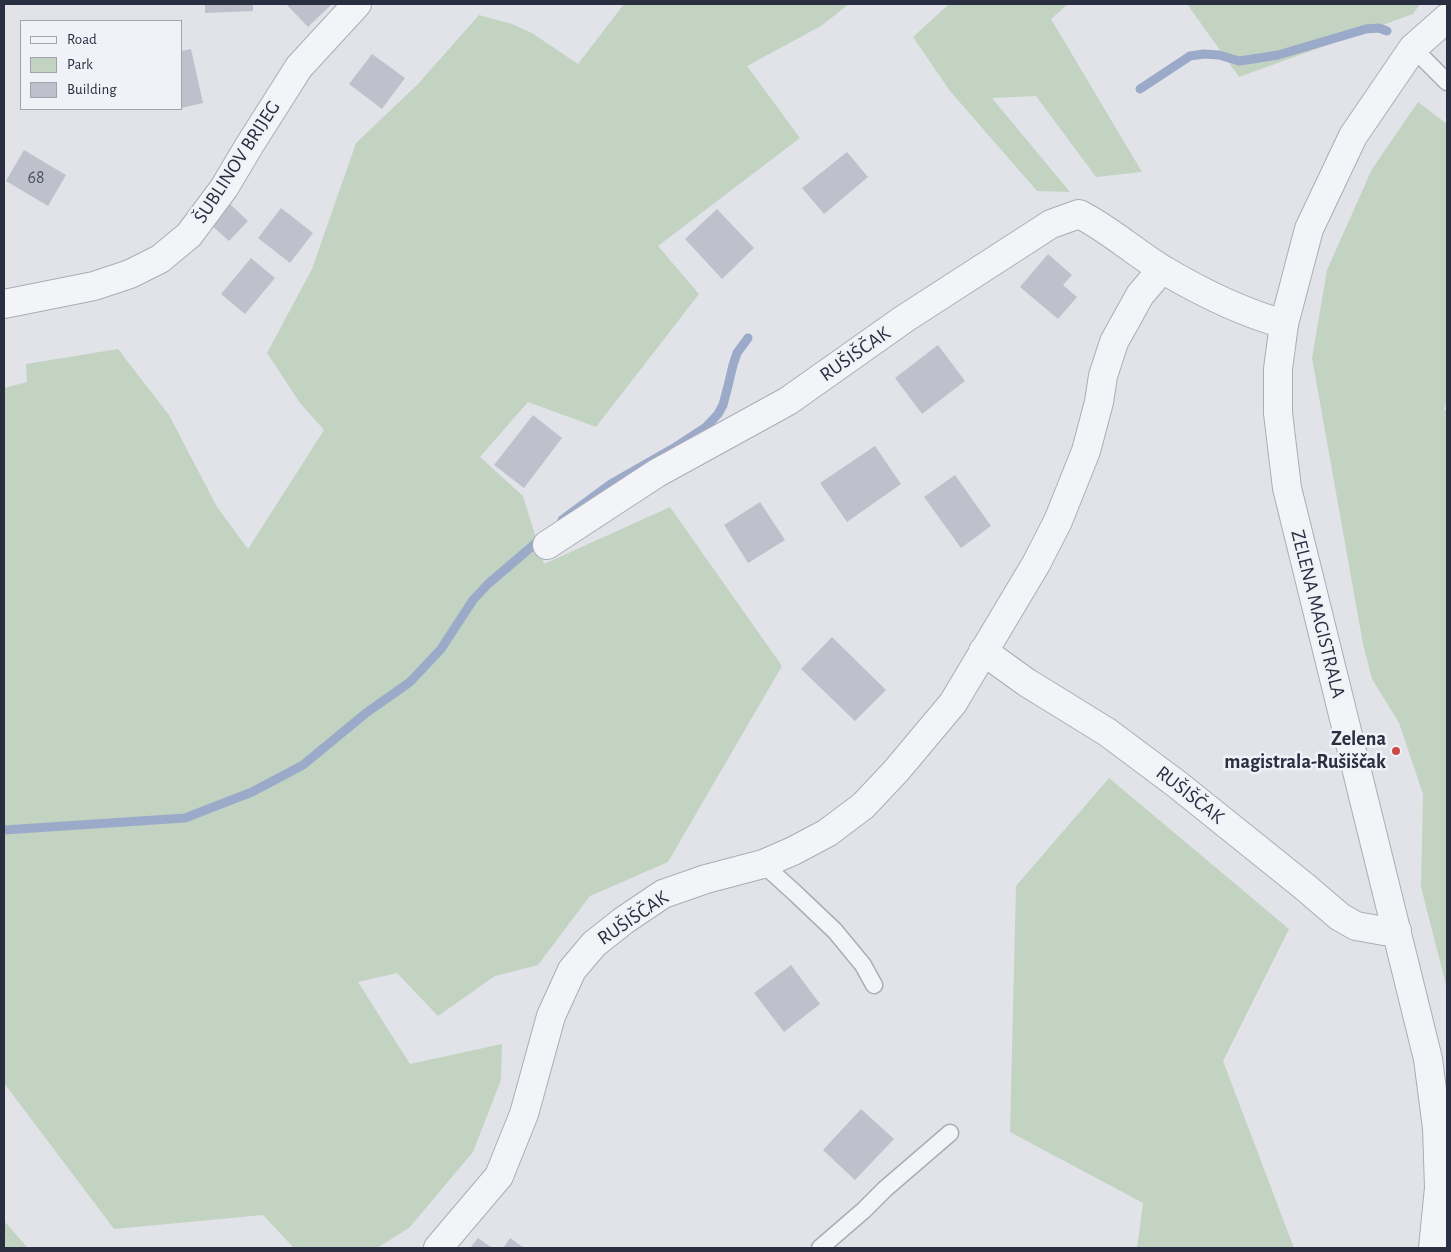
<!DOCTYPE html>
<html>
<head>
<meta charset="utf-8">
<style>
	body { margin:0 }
	#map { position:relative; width:1451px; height:1252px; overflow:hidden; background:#e1e3e9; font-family:"Alegreya Sans",sans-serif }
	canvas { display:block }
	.frame { position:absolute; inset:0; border:5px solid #292e41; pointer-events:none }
	.legend { position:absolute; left:20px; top:20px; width:162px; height:90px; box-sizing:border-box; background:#f0f2f7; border:1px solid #a0a4ae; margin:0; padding:6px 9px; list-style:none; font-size:15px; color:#292e41 }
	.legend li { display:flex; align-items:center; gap:10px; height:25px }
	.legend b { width:25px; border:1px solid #a0a4ae }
</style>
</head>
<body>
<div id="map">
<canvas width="1451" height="1252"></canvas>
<div class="frame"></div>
<ul class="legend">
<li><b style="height:6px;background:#f3f4f8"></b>Road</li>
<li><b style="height:14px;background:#c3d3c2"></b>Park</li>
<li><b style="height:14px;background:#bec1cc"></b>Building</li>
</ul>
</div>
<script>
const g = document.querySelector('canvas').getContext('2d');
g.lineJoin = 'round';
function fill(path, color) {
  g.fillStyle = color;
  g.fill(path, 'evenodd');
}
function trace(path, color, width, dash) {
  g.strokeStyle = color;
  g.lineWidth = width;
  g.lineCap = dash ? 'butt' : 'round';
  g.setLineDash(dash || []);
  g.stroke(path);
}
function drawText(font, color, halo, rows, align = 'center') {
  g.font = font + ' "Alegreya Sans",sans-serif';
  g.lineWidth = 5;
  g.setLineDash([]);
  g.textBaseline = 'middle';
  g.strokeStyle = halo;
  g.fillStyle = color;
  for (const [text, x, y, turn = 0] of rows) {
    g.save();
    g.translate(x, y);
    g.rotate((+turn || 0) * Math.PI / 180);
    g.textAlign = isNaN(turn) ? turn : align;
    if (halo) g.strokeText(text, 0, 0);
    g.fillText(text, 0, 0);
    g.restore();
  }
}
fill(new Path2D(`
	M624,4H849L821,26L747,66L800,138L658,246L699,294L596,427L528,402L480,457L523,496L544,564L670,507L782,666L668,862L590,896L538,965L495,976L438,1016L397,973L358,982L410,1064L502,1044L501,1080L473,1152L409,1228L377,1248H294L263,1215L114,1229L4,1083V388L27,382L26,364L118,349L169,415L217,507L248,549L324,430L300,403L267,353L312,269L356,143L417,85L479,15L512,24L532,33L578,64Z
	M949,4H1068L1051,19L1142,172L1096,177L1036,96L992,98L1070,192L1037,191L950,91L913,37Z
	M1187,4H1420L1413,14L1239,77Z
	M1418,102L1447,124V401L1444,409L1447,411V989L1421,887L1423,794L1399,723L1372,679L1363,644L1312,358L1327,270L1372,169Z
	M1109,778L1289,929L1223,1061L1294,1248H1137L1143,1203L1010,1132L1016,886Z
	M4,1221L28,1248H4Z`), '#c3d3c2');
trace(new Path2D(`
	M1140,89L1190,56L1204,54L1219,55L1239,61L1253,59L1278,55L1366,29L1379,28L1387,31
	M562,520L611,484L674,448L706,427L718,414L723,405L728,386L733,365L737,353L748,338
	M4,830L185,818L252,792L303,765L366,713L410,682L441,649L473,600L488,584L543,537`), '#9caac9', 9);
fill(new Path2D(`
	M205,4H253V11L205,13Z
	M286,4H332L308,27Z
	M191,49L203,103L181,108V51Z
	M372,54L405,78L382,109L349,84Z
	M24,150L66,175L48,206L6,181Z
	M847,152L868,177L824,214L802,188Z
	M229,203L248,221L229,241L210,224Z
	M281,208L313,233L290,263L258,238Z
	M717,209L754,248L722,279L685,239Z
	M1048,254L1072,275L1063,285L1077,297L1058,319L1020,287Z
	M251,258L275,278L245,314L221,294Z
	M938,345L965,381L922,414L895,378Z
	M533,415L562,438L524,488L494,465Z
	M875,446L901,484L847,522L820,483Z
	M955,475L991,526L961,548L924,497Z
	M760,502L785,540L748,563L724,525Z
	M832,637L886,690L855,721L801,669Z
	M791,965L820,1004L784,1032L754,993Z
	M861,1109L894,1139L855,1180L823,1150Z
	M478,1238L492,1248H470Z
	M510,1238L524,1248H503Z`), '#bec1cc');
const service = new Path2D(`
	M1413,48L1447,82
	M763,864L795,893L835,931L863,965L874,985
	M820,1248L864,1210L885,1189L950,1133`);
const minor = new Path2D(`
	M4,304L94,286L130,274L160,259L189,235L224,188L249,146L299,67L357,4
	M547,545L657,473L788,401L904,319L1051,224L1079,214C1109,229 1134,252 1162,269C1199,291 1244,313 1284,324
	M983,651L1026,682L1107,732L1178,785L1305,887L1340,917L1356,926L1384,931H1397
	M438,1248L499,1176L524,1114L551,1016L572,970L594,944L623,921L663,894L706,879L763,864L793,851L827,833L863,806L896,771L953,703L1036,564L1058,521L1086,451L1099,402L1103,376L1114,342L1140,295L1162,269`);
const tertiary = new Path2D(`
	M1433,1248L1439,1188L1437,1128L1428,1059L1287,488L1278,413V369L1284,324L1309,229L1353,136L1413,48L1447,18`);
trace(service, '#aaadb7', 19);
trace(minor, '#aaadb7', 30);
trace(tertiary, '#aaadb7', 30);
trace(service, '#f3f4f8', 16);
trace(minor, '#f3f4f8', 28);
trace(tertiary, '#f3f4f8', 28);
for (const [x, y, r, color] of [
	[1396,751,5,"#cc4a48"]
]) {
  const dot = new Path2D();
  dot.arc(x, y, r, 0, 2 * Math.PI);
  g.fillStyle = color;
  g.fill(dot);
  trace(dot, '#f0f2f7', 2);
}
drawText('18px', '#4e5364', null, [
	["68",36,178]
]);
drawText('20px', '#292e41', '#f0f2f7', [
	["ŠUBLINOV BRIJEG",237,162,-57],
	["RUŠIŠČAK",855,354,-35],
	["ZELENA MAGISTRALA",1318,614,76],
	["RUŠIŠČAK",1190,795,38],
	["RUŠIŠČAK",633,918,-34]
]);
drawText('bold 20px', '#292e41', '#f0f2f7', [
	["Zelena",1386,739],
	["magistrala-Rušiščak",1386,762]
], 'right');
</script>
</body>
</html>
